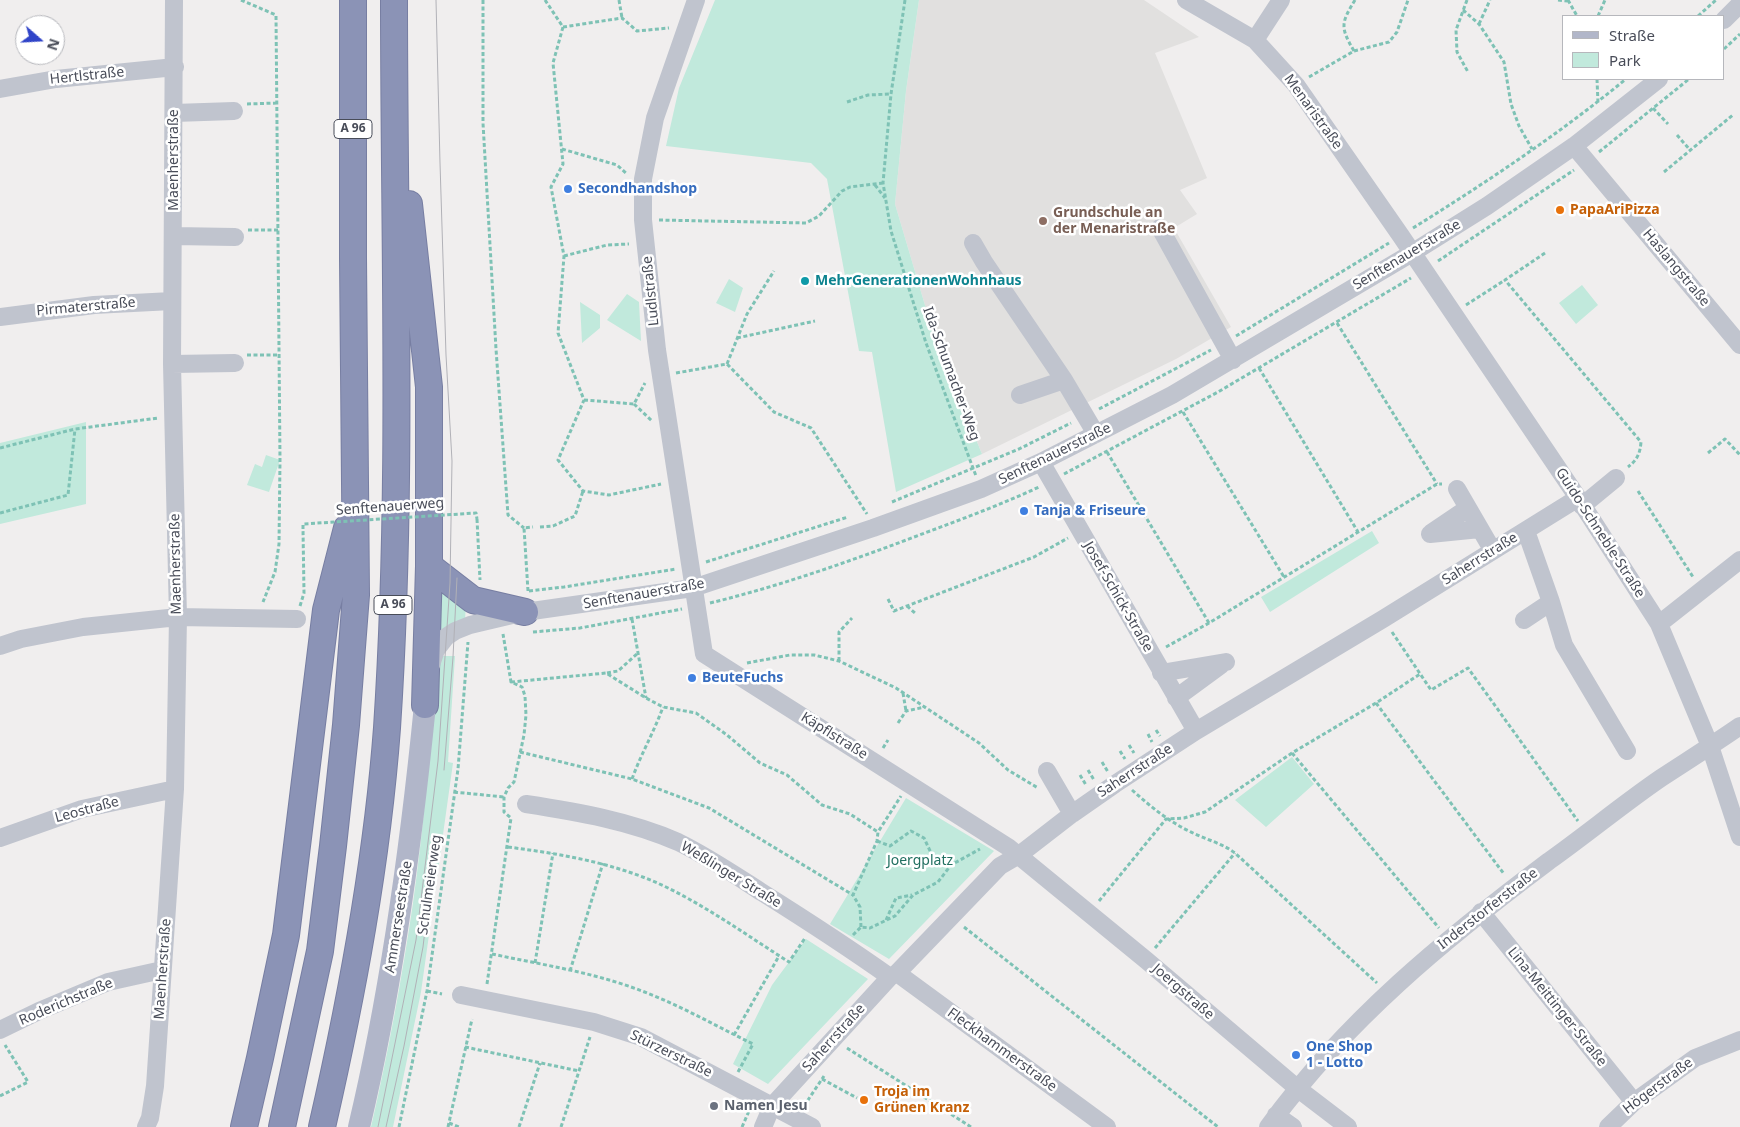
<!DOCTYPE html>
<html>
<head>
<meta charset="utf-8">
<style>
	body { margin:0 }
	#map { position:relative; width:1740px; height:1127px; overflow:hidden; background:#f0eeee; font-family:"Noto Sans",sans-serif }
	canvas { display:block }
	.legend { position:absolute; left:1562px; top:15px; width:162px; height:65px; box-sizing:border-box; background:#fff; border:1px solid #b6b7bc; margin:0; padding:6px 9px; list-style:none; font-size:15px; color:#484c58 }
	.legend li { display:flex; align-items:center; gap:10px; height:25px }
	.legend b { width:25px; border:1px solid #b6b7bc }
	.north { position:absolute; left:15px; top:15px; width:50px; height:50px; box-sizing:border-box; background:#fff; border:1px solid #b6b7bc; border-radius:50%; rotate:109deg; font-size:14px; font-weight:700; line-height:20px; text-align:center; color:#484c58 }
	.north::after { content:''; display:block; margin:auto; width:18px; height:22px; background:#3044c8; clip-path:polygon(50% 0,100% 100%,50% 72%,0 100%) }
</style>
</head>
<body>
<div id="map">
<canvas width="1740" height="1127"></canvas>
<ul class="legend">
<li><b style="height:6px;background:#b1b6c9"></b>Straße</li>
<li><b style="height:14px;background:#c1e9dc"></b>Park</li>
</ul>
<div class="north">N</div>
</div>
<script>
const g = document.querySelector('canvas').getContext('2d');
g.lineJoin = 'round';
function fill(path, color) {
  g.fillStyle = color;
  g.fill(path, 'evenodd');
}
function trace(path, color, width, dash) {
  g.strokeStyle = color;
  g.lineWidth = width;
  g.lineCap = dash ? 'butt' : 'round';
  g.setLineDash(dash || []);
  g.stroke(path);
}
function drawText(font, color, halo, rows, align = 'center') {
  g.font = font + ' "Noto Sans",sans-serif';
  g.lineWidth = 5;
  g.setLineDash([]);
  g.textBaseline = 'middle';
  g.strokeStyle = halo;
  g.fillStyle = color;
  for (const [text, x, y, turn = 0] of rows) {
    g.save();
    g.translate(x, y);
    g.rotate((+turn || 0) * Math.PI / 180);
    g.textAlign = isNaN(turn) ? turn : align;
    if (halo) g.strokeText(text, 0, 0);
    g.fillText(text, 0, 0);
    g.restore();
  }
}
fill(new Path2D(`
	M919,0H1144L1199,37L1155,53L1207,178L1180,190L1197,214L1174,228L1231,327L1176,359L982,454L935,339L895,204L906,91Z`), '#e1e0df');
fill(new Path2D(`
	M715,0H919L906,91L895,204L935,339L982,454L896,492L872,352L859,351L827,179L811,163L666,146L679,88Z
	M729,279L743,288L735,312L716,303Z
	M1582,285L1598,305L1576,324L1559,303Z
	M627,294L639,302L641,341L607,320Z
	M580,302L600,315V328L582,343Z
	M86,422V504L0,524V443Z
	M266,455L280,460L269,492L247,485L255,464L262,467Z
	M1372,531L1379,543L1270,612L1261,597Z
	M438,584L466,602L465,621L436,633Z
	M441,656H455L448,762L453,763L421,992L393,1127H371C388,1053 402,978 413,903C424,826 430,747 436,669Z
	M1292,757L1314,784L1266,827L1235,800Z
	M906,798L994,851L889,959L830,924Z
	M806,939L868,979L768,1084L733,1064L772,985Z`), '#c1e9dc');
const highway = new Path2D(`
	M409,204L429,387V566L425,705
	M429,566L473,600L525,612
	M244,1127L260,1058L286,935L326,610L347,528
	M282,1127L320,951L333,846L346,725L356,595L353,258V0
	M322,1127C352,996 377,863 387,728C403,486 394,243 394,0`);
trace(highway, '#777ea2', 28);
trace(new Path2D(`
	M241,0L276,15L280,460L279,544L275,572L263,602
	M483,0V123L496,349L508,515L524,528
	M545,0L563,27L553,63L563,164L551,187L564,256L558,333L584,400L558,460L583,491L609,495L661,484
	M619,0L622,18
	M905,0L891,94L883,183L891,231L926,343L976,476
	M1467,0L1456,30L1457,52L1468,72
	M1558,0L1568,1
	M1568,0L1577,16
	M1463,10L1479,24L1504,62L1511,104L1519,126L1532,149
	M1598,16L1605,0
	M1698,16L1716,0
	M1479,24L1490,0
	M563,27L622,18L637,31L669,28
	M1724,49L1740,34
	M1354,51C1340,27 1341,23 1355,0
	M1309,77L1354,51L1389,42L1397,32L1408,0
	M1597,79L1598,103
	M847,102L868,95L891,94
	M247,104L277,103
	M1653,108L1668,124
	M1677,135L1690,150
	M562,149L617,165L627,174
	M1599,152L1689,79
	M1664,172L1734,114
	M875,185L885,198
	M659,220L806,223L819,216L842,191L850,187L883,183
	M1413,228C1487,182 1559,134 1626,79
	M248,230H278
	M1545,253L1505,280L1641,442C1640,454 1637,460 1628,467
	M564,256L607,245L629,244
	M1438,261L1574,170
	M1466,305L1505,280
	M1337,323L1437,484
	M1236,336L1389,243
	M737,338L815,321
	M247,355H279
	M727,364L747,314L774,271
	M1259,368L1358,532
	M676,373L727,364L774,412L811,428L867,514
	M584,400L634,404L645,383
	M634,404L652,421
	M1099,409L1211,350
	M1183,412L1284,577
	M0,448L75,429L158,418
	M1107,452L1209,623
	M1708,453L1725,439L1740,455
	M1064,474L1218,392L1411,278
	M1638,491L1693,577
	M892,502L1019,449L1071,423
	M0,513L68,495L75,429
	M477,519L480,580
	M540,527L553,526L575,516L583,491
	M706,562L848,517
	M528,591L524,528L533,527
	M529,591L564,587L676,569
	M888,599L894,611L1034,557L1068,538
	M710,603C776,587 839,565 901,542C948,524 994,508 1039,487
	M300,606L304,593L303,529
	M907,606L916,614
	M632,619L646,698
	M533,632L580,628L682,609
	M1392,632L1431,690L1468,668L1578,821
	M1166,647L1209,623L1437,484H1442
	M839,661V632L852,618
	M747,663L790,655H814L839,661L896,688L979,743L1008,770L1038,788
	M607,673L618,671L638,653
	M511,682L606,673L646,698L663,707L696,713L727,735L760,763L787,775L822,805L850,814L878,832
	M903,693L906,711
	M1376,703L1504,874
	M898,723L906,711L925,707
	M1156,730L1160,736
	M1148,734L1152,742
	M1129,745L1134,753
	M883,748L888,740
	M1120,751L1125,759
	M520,752L632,779L709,808L853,895
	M1292,753L1439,928
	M1102,762L1108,772
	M1088,770L1094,780
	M1080,775L1086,785
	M632,779C641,754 654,732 663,707
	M1132,790C1150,806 1168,821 1189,831C1204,839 1222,843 1235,853L1377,983
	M454,792L504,797
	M877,841L890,846L911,831L924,838L932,855L951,865
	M508,847C561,854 616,863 666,887C709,908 748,936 789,962L805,938
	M1099,901L1166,819L1184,818L1205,812L1292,753L1376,703L1420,674
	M886,920L896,898L912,895
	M861,927L860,907L853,895L877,841L878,832L901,796
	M964,927L1218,1127
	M853,935L861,927L870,928L895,916L913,895L938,882L951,865L980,849
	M1155,948L1235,853
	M492,954C543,965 598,973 647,993C683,1007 718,1027 753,1044L738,1072
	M535,963L553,853
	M570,971L603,863
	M487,984L511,818L504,812V797L508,788L514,782L524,735L526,715L525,696L522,687L511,682L503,634
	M427,991L442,994
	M734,1035L779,956
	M465,1047L579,1071
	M847,1048L971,1127
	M822,1079L857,1098
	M0,1096L28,1082L5,1045
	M804,1106L824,1076
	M449,1123L459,1127
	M399,1127L427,991L458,769L468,642
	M448,1127L472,1019
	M519,1127L540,1063
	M561,1127L590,1037
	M742,1127L749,1111`), '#7ec2b5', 3, [4, 2.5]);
trace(new Path2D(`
	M696,0L655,118L643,179V220L657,350L704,654L1008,847L1146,960L1297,1088L1348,1127
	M1186,0L1255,40L1296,85L1401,236L1578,498L1659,624L1710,746L1740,837
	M1724,20L1740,4
	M1255,40L1281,0
	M0,89L56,79L175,67
	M174,113L234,111
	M1574,146L1740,345
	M1160,228L1233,360
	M174,236L235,237
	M973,243L984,262L1064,380L1096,434
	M0,317L94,305L172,301
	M172,364L235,363
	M1020,395L1064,380
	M1041,462L1196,731
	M1457,489L1493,551
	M1582,506L1616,478
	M1431,533L1468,508
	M1430,534L1480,529
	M1551,602L1564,645L1627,751
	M1524,620L1551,602L1526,531
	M1659,624L1740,560
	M0,646L21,639L83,627L178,617L297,619
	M431,665L436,650L446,637L455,631L470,625L525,612L693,588L873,528L981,489L1041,462L1172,395L1412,253L1487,206L1574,146L1659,79
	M1161,673L1226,662
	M1176,698L1221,665
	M1047,771L1072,814
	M526,804C578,812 630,821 678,842C707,856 735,875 763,893C806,920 849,948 890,977
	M0,838L82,809L175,789
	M1481,912L1634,1102
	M897,973L1107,1127
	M461,995L594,1022L641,1037L812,1127
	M0,1030L39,1011L108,982L162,970
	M1276,1115L1293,1127
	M146,1127L150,1118L155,1086L175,789L178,617L172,364L174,0
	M763,1127L772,1106L890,977L897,973L1000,866L1019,855L1072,814L1115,784L1196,731L1383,619L1578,498
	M1268,1127C1345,1021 1445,939 1549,861C1587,834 1623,804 1661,778C1687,761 1714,744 1740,726
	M1608,1127L1634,1102L1695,1058L1740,1040`), '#c0c4ce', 18);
trace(new Path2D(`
	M359,1127C392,988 411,847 425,705`), '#b1b6c9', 22);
trace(highway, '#8b93b6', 26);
trace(new Path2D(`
	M444,770L453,657L457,578
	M378,1127L416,940L438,761L450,583L452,461L446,355L440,163L436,0
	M386,1127L404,1046L423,947L435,844`), '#b1b1b7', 1);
trace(new Path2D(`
	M303,529V524L476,513L477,519`), '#7ec2b5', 3, [4, 2.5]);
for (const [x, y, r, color] of [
	[568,189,5,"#3f7fe0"],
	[1560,210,5,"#e8710a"],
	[1043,221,5,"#8d6e63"],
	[805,281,5,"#0f9aa8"],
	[1024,511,5,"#3f7fe0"],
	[692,678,5,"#3f7fe0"],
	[1296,1055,5,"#3f7fe0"],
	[864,1100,5,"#e8710a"],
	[714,1106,5,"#6b7280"]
]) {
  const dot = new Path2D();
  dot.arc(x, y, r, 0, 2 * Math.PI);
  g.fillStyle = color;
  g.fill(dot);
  trace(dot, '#fff', 2);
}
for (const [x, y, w] of [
	[353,129,38],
	[393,605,38]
]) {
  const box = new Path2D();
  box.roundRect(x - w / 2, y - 9.5, w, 19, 4);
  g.fillStyle = '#fff';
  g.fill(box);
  trace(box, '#484c58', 1);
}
drawText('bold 12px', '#484c58', null, [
	["A 96",353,129],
	["A 96",393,605]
]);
drawText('14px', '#484c58', '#fff', [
	["Hertlstraße",87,76,-6],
	["Menaristraße",1313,112,54],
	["Maenherstraße",174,160,-90],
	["Senftenauerstraße",1407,255,-31],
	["Haslangstraße",1676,268,50],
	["Ludlstraße",651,291,-96],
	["Pirmaterstraße",86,307,-5],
	["Ida-Schumacher-Weg",951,374,70],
	["Senftenauerstraße",1055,454,-26],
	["Senftenauerweg",390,507,-4],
	["Guido-Schneble-Straße",1600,533,57],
	["Saherrstraße",1480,559,-32],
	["Maenherstraße",176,564,-91],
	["Senftenauerstraße",644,594,-10],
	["Josef-Schick-Straße",1118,597,60],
	["Käpflstraße",834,736,32],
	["Saherrstraße",1135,771,-33],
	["Leostraße",87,810,-15],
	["Weßlinger Straße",731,875,31],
	["Schulmeierweg",430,885,-82],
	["Inderstorferstraße",1488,909,-38],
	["Ammerseestraße",399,917,-81],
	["Maenherstraße",163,969,-86],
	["Joergstraße",1183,992,41],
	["Roderichstraße",66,1002,-23],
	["Lina-Meittinger-Straße",1557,1007,51],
	["Saherrstraße",834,1038,-48],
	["Fleckhammerstraße",1002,1050,36],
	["Stürzerstraße",671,1054,26],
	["Högerstraße",1658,1086,-37]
]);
drawText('bold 14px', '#366cbe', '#fff', [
	["Secondhandshop",578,189],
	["Tanja & Friseure",1034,511],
	["BeuteFuchs",702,678],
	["One Shop",1306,1047],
	["1 - Lotto",1306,1063]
], 'left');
drawText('bold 14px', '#c56008', '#fff', [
	["PapaAriPizza",1570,210],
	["Troja im",874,1092],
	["Grünen Kranz",874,1108]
], 'left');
drawText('bold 14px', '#785e54', '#fff', [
	["Grundschule an",1053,213],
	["der Menaristraße",1053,229]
], 'left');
drawText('bold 14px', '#0d838f', '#fff', [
	["MehrGenerationenWohnhaus",815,281]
], 'left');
drawText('14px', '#227061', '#fff', [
	["Joergplatz",920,861]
]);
drawText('bold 14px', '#5b616d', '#fff', [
	["Namen Jesu",724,1106]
], 'left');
</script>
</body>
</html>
